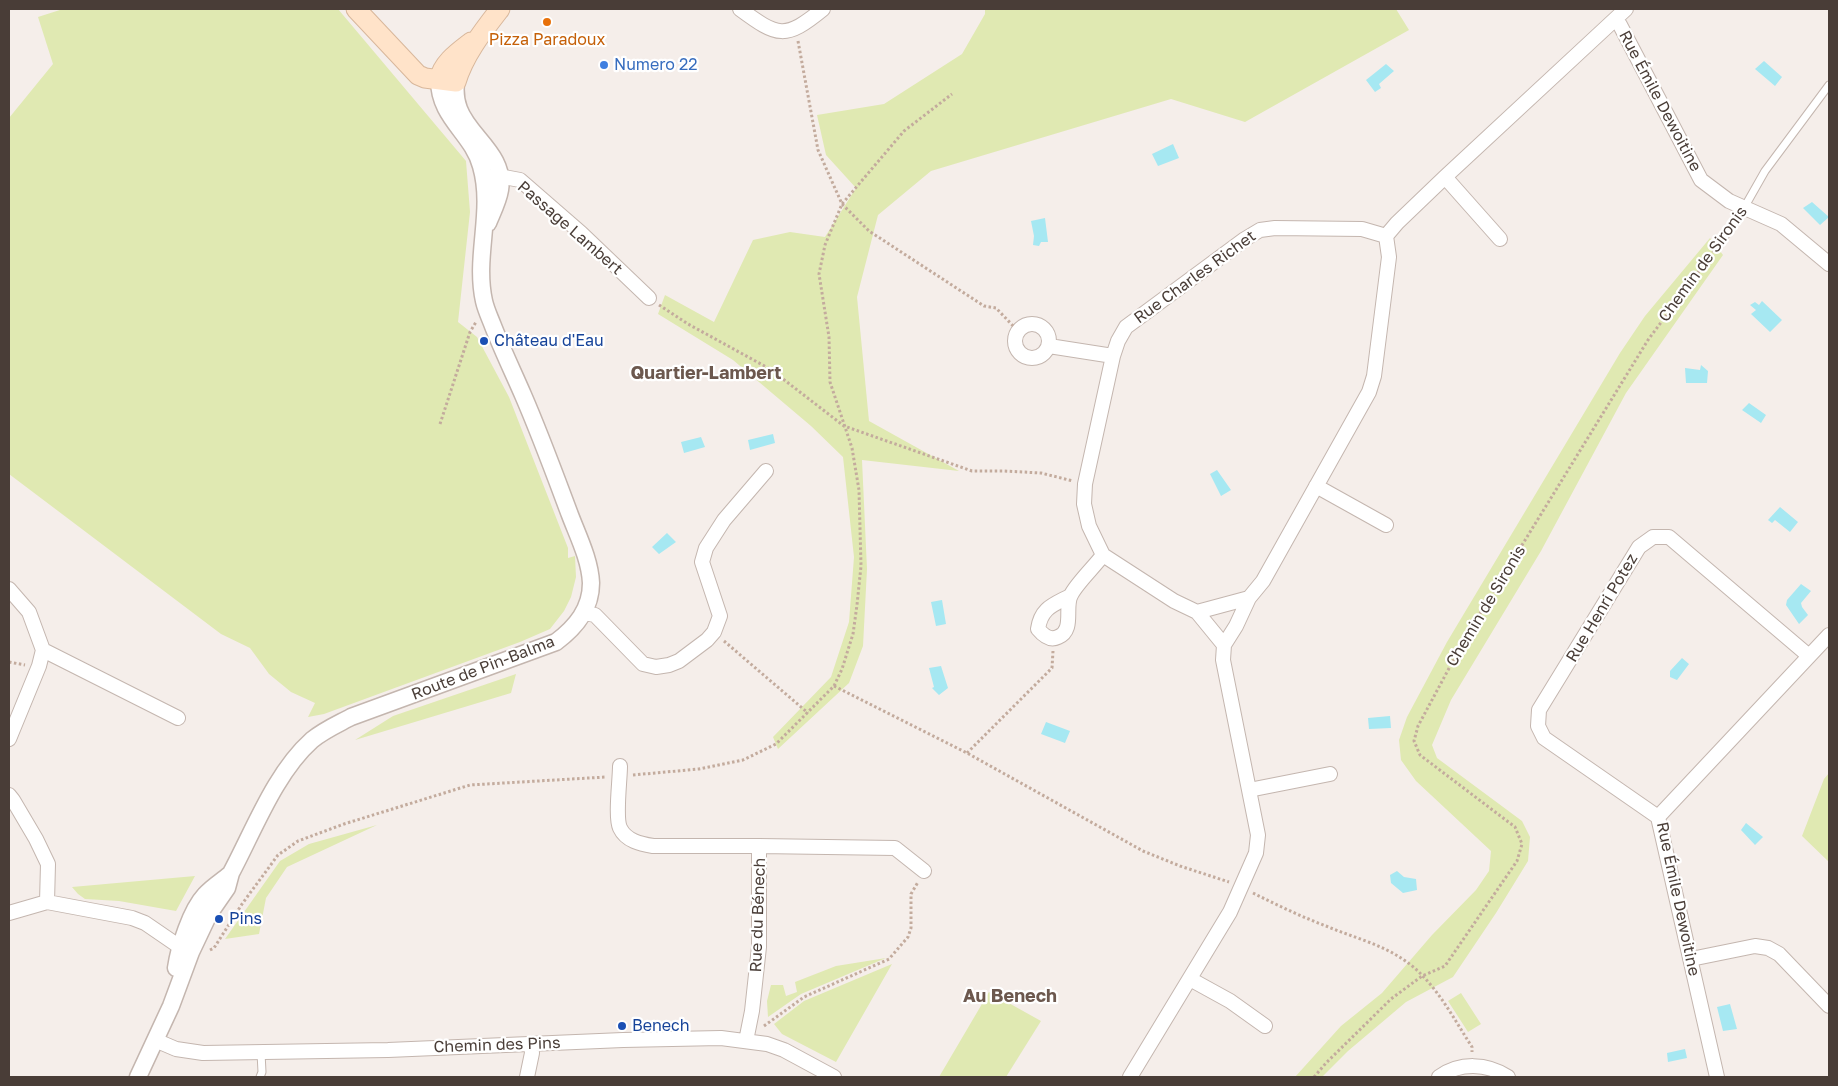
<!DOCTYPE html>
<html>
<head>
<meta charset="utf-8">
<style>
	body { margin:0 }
	#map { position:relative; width:1838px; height:1086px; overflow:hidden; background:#f5eeea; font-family:"Golos Text",sans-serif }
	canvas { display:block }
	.frame { position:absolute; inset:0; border:10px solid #493d37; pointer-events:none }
</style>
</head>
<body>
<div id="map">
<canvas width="1838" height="1086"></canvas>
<div class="frame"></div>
</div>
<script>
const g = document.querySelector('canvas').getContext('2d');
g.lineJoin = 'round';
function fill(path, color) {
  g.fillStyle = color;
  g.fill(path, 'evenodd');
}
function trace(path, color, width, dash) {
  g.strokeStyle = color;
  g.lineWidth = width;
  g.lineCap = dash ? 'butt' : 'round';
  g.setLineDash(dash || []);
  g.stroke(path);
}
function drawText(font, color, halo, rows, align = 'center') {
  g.font = font + ' "Golos Text",sans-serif';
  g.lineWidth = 4.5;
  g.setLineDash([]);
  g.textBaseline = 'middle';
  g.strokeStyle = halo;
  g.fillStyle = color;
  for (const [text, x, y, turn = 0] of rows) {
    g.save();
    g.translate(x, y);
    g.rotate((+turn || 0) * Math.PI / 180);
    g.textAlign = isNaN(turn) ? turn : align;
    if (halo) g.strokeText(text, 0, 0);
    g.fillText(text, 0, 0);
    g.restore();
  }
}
fill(new Path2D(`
	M63,9H338L466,161L470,212L458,322L477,337L509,397L568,548V558L575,556L576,577L571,597L564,611L550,629L520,642L324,714L308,717L315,703L291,692L269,674L250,648L221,634L9,474V118L53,64L38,17Z
	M985,9H1396L1409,30L1245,122L1171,99L931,171L878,215L857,297L869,421L959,471L862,460L867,569L863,646L849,683L778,749L773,737L831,677L849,622L854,557L843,457L811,426L733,360L658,314L665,295L714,322L753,240L790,232L825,237L856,188L826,155L817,115L884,104L962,54L985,14Z
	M1710,238L1723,255L1626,393L1541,551L1451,700L1432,745L1437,758L1522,821L1530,837L1528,861L1496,913L1453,977L1406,1002L1348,1051L1322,1077H1295L1341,1026L1382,993L1432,935L1476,890L1489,871L1491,851L1416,781L1401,760L1399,740L1407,717L1447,642L1620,353L1645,316Z
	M516,674L511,693L355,740L393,716Z
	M1829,773V862L1802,836L1824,779Z
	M377,825L287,867L266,898L259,934L225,939L280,861L309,844Z
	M195,876L176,911L119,901L85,899L78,894L72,887Z
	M886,958L801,994L768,1017L767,1001L771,985H783L786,996L797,992L795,982L836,966Z
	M892,964L836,1062L782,1034L774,1024L804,1001Z
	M989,992L1041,1021L1006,1077H939Z
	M1461,993L1481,1024L1468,1032L1448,1001Z`), '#e0e9b2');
fill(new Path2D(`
	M1764,61L1782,77L1775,86L1755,69Z
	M1386,64L1394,71L1379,84L1381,88L1375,92L1366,80Z
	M1173,144L1179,158L1158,166L1152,154Z
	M1812,202L1829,217L1820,225L1803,208Z
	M1045,218L1048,242H1041L1039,246L1033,245L1034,236L1031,221Z
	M1762,301L1782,320L1770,332L1751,314L1756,310L1750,305L1755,302L1759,305Z
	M1701,365L1708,371L1707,383H1686L1685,368L1700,370Z
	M1749,403L1766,415L1761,423L1742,410Z
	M773,434L775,443L750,450L748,440Z
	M701,437L705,447L684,453L681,442Z
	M1217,470L1231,490L1221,496L1210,474Z
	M1780,507L1798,522L1790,532L1775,520L1772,523L1768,520Z
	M667,533L676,542L659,554L652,547Z
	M1801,584L1811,591L1801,603L1802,607L1808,615L1799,624L1786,605L1787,600Z
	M942,600L946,624L936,626L931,602Z
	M1682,658L1689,664L1677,680L1670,677V671Z
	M941,666L948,688L939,695L932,688L934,687L929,668Z
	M1390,716L1391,728L1369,729L1368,718Z
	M1046,722L1070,731L1065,743L1041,734Z
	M1746,823L1763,837L1755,845L1741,830Z
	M1397,871L1404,877L1416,879L1417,890L1403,893L1391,883L1390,875Z
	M1730,1004L1737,1029L1723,1031L1717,1007Z
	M1685,1049L1687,1058L1668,1062L1667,1053Z`), '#a6e8f2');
const service = new Path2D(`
	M1723,239L1744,208L1765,171L1829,85
	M260,1077L262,1072L261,1053`);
const minor = new Path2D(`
	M740,9C778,37 785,40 823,9
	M1615,20L1620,25L1701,180L1729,201L1781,224L1829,264
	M491,177H504L520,180L581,233L649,298
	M1445,177L1500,239
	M1015 341a17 17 0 1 1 34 0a17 17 0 1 1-34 0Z
	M1049,346L1113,356
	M1316,486L1386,525
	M9,589L29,612L43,650L39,666L9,739
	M1070,596C1053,605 1041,608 1038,629C1043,635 1050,641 1058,637C1075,630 1064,607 1071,595C1076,584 1095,566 1103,555
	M1197,612L1249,598
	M584,613L595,615L643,664L656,667L669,665L679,661L707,640L714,632L720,616L702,562L706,548L724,520L766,471
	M1224,645L1197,612L1174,601L1103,555L1089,526L1084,504L1085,484L1113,356L1118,341L1126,327L1245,239L1260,230L1275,228L1362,229L1386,236
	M43,650L178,718
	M620,766C620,780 615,817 620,828C626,841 641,844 653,846H759V947L752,1011L746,1041
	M1249,790L1330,774
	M9,795L13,800L36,839L48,864L47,902
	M1658,817L1544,738L1538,726L1539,710L1639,547L1653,537H1669L1809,656
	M759,846L895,848L924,871
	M9,913L47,902L132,918L145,923L180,947L188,951
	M1691,959L1755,946L1768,948L1779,954L1829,1006
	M1190,979L1230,1001L1265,1026
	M155,1040L176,1049L203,1053L388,1050L623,1040L721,1038L767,1044L784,1050L834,1077
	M527,1077L532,1053L531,1044
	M1130,1077L1230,912L1256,853L1258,835L1223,660L1224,645L1236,626L1249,598L1263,581L1369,392L1374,376L1389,257L1386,236L1397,223L1445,177L1626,9
	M1439,1077C1460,1062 1487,1063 1508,1077
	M1717,1077L1658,817L1829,635`);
const tertiary = new Path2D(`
	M456,82C455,91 455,99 459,109C469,137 506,155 500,190C498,202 492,213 488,223
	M176,968C179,947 191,910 205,895C212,887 222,881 229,875
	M138,1077L171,1006L191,952L209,914L227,888L231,873C254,830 275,773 312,740C324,730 338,724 351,717L556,642C576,627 591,609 591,583C590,560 578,536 570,515C555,475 540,434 523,395C513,372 502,349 493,326C490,318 486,310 484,301C474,256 494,211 481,166C472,133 439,118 439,80`);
const secondary = new Path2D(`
	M356,9L418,75L425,78L456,82C464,55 483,31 500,9
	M439,80C442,63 458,52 471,42`);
trace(service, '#c4b6af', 9);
trace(minor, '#c4b6af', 16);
trace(tertiary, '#c4b6af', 19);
trace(secondary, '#d8b79b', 21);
trace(new Path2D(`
	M798,41L818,150L842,204L869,231L984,306L996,308L1018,331
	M659,305L688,324L770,369L844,426L972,471H1004L1041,473L1073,481
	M440,424L470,332L476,322
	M724,641L808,713
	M9,662L25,665
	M834,686L967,753L1143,851L1180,866L1229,882
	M967,753L1052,668L1053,651
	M633,775L699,769L743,760L776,744L834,686L842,669L853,634L857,605L861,566L859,490L852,448L830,382L829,337L819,274L825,245L842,204L904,131L952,94
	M1253,893C1277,905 1302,917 1326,926C1352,937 1381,944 1404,960C1434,980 1452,1016 1472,1047V1052
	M210,950L214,948L242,904L278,855L298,841L344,824L470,785L606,777
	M764,1026L804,997L889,959L908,937L911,928V894L918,882
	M1314,1077L1326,1063L1391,999L1422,976L1445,966L1517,861L1522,844L1515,827L1420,755L1414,741L1418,726L1468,633L1648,340L1717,247`), '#c3ab9d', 3, [2.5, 2.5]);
trace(service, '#fff', 7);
trace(minor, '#fff', 14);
trace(tertiary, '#fff', 16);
trace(secondary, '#ffe3c9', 19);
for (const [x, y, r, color] of [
	[547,22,5,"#e8710a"],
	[604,65,5,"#3f7fe0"],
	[484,341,5,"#1a4fb4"],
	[219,919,5,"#1a4fb4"],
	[622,1026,5,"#1a4fb4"]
]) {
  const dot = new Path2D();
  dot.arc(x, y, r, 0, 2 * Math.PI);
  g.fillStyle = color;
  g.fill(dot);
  trace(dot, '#fff', 2);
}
drawText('16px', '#c56008', '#fff', [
	["Pizza Paradoux",547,40]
]);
drawText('16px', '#366cbe', '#fff', [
	["Numero 22",614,65]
], 'left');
drawText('16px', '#493d37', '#fff', [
	["Rue Émile Dewoitine",1660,101,62],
	["Passage Lambert",570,228,41],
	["Chemin de Sironis",1703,264,-54],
	["Rue Charles Richet",1195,277,-36],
	["Chemin de Sironis",1486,606,-59],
	["Rue Henri Potez",1602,608,-59],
	["Route de Pin-Balma",483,668,-21],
	["Rue Émile Dewoitine",1678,899,78],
	["Rue du Bénech",758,915,-88],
	["Chemin des Pins",497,1045,-2]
]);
drawText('16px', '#164399', '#fff', [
	["Château d'Eau",494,341],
	["Pins",229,919],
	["Benech",632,1026]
], 'left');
drawText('bold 18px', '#6c584e', '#fff', [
	["Quartier-Lambert",706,373],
	["Au Benech",1010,996]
]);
</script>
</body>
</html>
